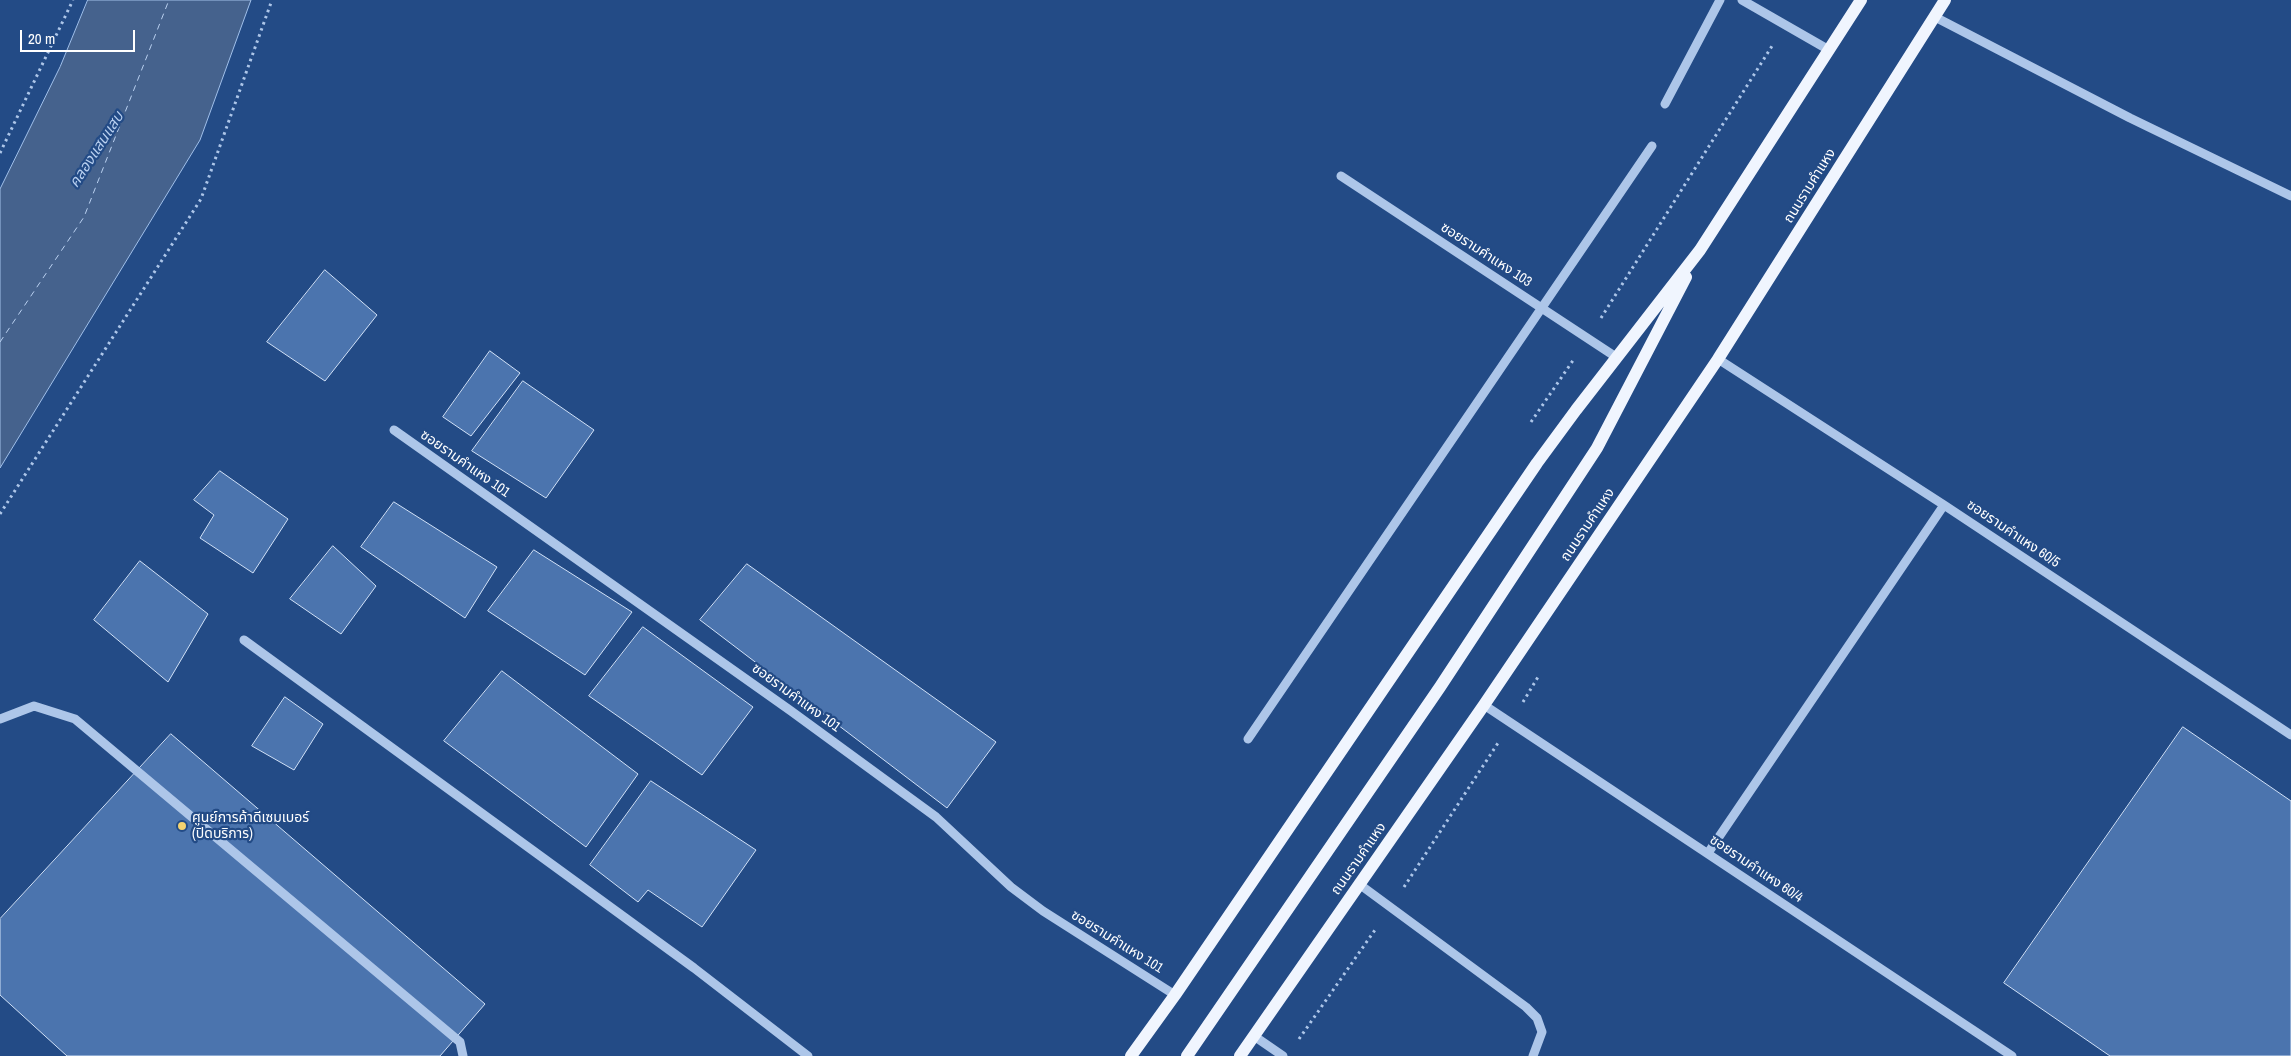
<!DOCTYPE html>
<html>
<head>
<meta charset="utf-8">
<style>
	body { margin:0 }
	#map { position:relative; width:2291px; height:1056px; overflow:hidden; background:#234b86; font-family:"Archivo Narrow",sans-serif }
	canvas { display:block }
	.scale { position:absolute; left:20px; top:30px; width:115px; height:22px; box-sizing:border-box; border:2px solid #fff; border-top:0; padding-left:6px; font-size:15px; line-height:18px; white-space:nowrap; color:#fff; -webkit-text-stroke:4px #234b86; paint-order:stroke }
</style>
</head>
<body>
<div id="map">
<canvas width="2291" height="1056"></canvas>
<div class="scale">20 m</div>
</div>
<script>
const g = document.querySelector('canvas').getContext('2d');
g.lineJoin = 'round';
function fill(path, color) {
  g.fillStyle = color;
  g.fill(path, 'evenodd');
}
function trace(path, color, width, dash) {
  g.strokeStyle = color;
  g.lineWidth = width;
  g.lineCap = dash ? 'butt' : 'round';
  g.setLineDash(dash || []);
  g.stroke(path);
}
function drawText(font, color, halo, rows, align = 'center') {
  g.font = font + ' "Archivo Narrow","Noto Sans Thai",sans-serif';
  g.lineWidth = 4.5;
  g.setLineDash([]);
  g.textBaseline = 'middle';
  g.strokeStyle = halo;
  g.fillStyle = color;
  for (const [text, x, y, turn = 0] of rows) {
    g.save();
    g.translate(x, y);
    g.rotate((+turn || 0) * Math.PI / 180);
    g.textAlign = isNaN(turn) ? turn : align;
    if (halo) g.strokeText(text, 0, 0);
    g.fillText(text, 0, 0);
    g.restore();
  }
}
const water = new Path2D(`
	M88,0H251L200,140L0,468V189L60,67Z`);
fill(water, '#45628d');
trace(water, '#a1c0ea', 1);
trace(new Path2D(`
	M0,342L84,217L169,0`), '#b9d0f0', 1, [6, 5]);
const building = new Path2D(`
	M325,270L377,315L325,381L267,342Z
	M490,351L520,373L471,436L443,417Z
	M523,381L594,430L546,498L472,451Z
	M220,471L288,519L253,573L200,538L214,515L194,500Z
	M394,502L497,567L465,618L361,547Z
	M333,546L376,586L341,634L290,599Z
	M534,550L632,612L585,675L488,611Z
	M140,561L208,614L168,682L94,620Z
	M747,564L996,742L947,808L700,620Z
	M643,627L753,707L702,775L589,696Z
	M502,671L638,774L586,847L444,741Z
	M285,697L323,724L294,770L252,746Z
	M2183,727L2291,801V1056H2110L2004,983Z
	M171,734L485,1004L440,1056H67L0,995V919Z
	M651,781L756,850L702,927L648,890L638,902L590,865Z`);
fill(building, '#4b74ae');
trace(building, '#d1e1f7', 1);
trace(new Path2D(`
	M0,153L73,0
	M1601,318L1772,46
	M1531,422L1574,359
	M0,514L201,199L272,0
	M1523,702L1538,677
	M1404,887L1498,743
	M1299,1039L1377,927`), '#adc6e9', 3, [2.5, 4]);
trace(new Path2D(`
	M1742,0L1829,50
	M1935,17L2130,118L2291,196
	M1665,104L1720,0
	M1341,176L1616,357
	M1718,359L1944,505L2291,735
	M394,430L791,711L936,817L1011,887L1043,911L1175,995
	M244,640L694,968L808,1056
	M1484,705L2012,1056
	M0,719L34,706L75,719L460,1042L463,1056
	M1248,739L1652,146
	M1708,853L1944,505
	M1359,884L1526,1007L1537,1018L1542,1032L1533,1056
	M1254,1036L1283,1056`), '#adc6e9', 9);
trace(new Path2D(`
	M1131,1056L1175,995L1537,463L1576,410L1700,250L1861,0
	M1187,1056L1440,687L1597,448L1686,277
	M1240,1056L1484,705L1718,359L1945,0`), '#f0f5fe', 12);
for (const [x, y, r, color] of [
	[182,826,5,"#f4d370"]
]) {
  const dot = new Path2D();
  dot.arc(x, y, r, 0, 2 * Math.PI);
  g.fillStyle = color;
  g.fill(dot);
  trace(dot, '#234b86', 2);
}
drawText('14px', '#fff', '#234b86', [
	["ถนนรามคำแหง",1810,186,-58],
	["ซอยรามคำแหง 103",1486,255,33],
	["ซอยรามคำแหง 101",465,464,35],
	["ถนนรามคำแหง",1588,525,-56],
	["ซอยรามคำแหง 60/5",2013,534,34],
	["ซอยรามคำแหง 101",796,698,36],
	["ถนนรามคำแหง",1359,859,-55],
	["ซอยรามคำแหง 60/4",1756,869,34],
	["ซอยรามคำแหง 101",1117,942,32]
]);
drawText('14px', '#fff', '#234b86', [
	["ศูนย์การค้าดีเซมเบอร์",192,818],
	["(ปิดบริการ)",192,834]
], 'left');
drawText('italic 15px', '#b9d0f0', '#234b86', [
	["คลองแสนแสบ",97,150,-57]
]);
</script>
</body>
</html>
